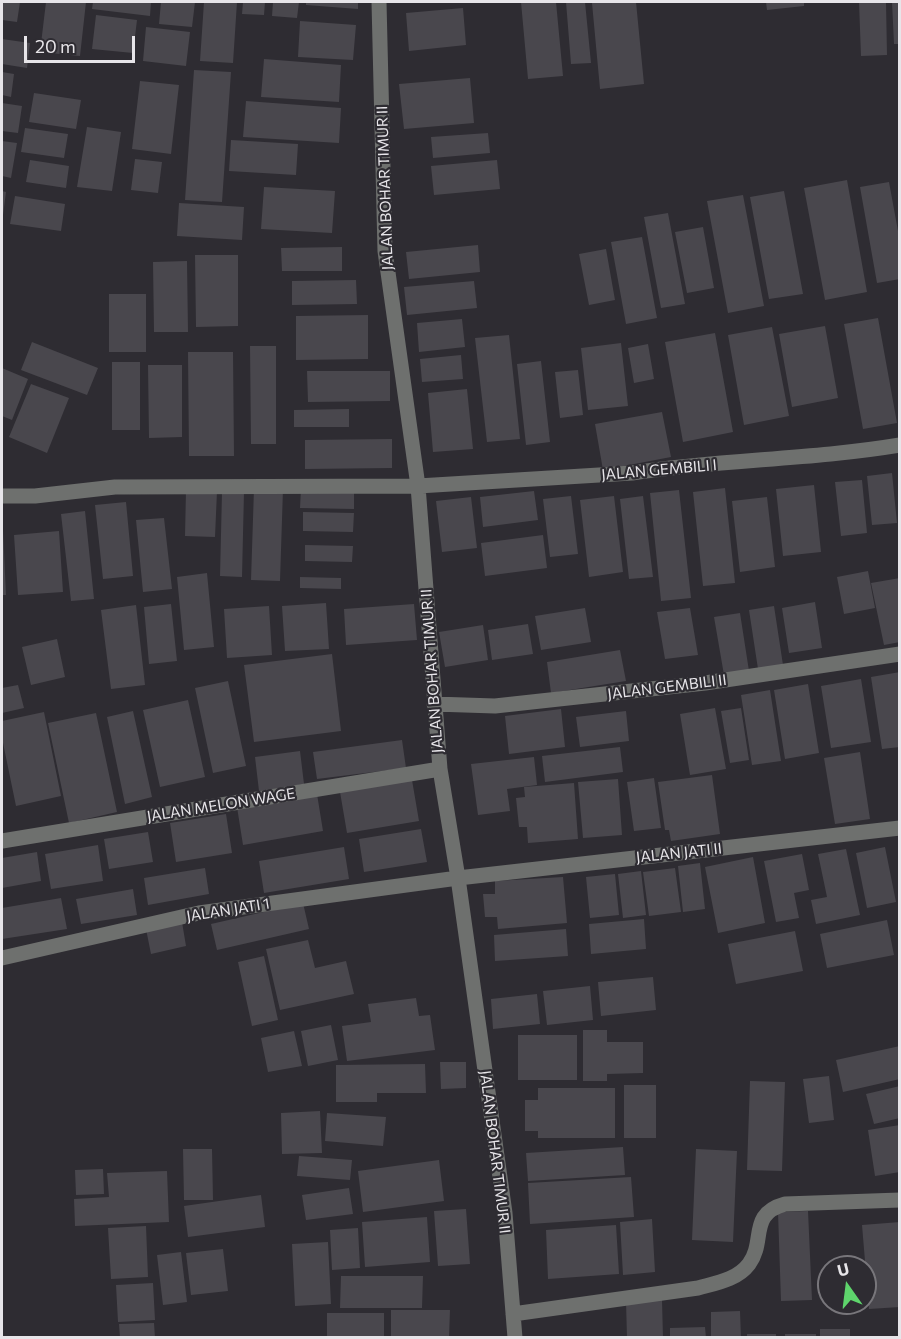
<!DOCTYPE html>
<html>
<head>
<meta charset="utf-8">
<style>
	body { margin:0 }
	#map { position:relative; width:901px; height:1339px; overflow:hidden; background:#2e2c32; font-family:Commissioner,sans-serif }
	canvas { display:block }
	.frame { position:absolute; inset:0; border:3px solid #e7e5e9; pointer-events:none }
	.north { position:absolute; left:817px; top:1255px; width:60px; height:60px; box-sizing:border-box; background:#2e2c32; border:2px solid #78767b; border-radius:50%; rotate:346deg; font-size:16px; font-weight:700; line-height:24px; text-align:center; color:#e7e5e9 }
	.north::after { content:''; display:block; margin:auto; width:21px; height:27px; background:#5ed56c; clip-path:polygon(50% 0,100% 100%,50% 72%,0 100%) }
	.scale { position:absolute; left:24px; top:36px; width:111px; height:27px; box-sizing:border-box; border:3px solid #e7e5e9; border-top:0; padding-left:8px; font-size:18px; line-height:21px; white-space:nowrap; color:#e7e5e9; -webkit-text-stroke:4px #2e2c32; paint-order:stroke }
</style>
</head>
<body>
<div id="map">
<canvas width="901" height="1339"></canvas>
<div class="frame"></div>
<div class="north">U</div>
<div class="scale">20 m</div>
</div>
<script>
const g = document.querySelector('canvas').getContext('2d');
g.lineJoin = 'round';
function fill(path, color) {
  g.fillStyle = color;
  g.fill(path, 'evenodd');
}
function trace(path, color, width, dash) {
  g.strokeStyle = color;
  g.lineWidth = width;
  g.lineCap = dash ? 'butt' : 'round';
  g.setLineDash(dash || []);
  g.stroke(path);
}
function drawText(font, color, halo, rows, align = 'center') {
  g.font = font + ' Commissioner,sans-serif';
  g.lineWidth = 4.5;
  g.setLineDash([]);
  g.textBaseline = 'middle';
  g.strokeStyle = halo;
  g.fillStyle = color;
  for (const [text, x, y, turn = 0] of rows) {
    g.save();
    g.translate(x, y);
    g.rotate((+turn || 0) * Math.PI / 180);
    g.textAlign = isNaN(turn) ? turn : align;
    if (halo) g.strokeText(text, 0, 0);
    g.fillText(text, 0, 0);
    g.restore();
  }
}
fill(new Path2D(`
	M2,2H20L17,22L2,20Z
	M46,2H86L80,56L40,52Z
	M93,2H151L150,16L92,9Z
	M161,2H195L192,27L159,24Z
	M204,2H237L233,63L200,61Z
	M243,2H265L264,15L242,14Z
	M273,2H299L297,18L272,16Z
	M306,2H358V9L306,5Z
	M521,2H556L563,76L528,79Z
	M566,2H585L591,63L571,64Z
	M636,2L644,84L600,89L592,3Z
	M766,2H804V6L767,10Z
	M859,2H886L887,55L861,56Z
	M892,2H900V44H894Z
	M463,8L466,45L409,51L406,13Z
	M96,15L137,20L133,53L92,49Z
	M300,21L356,25L353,60L298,57Z
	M146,27L190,32L186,66L143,61Z
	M2,39L30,43L27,68L2,64Z
	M264,59L341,65L339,102L261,97Z
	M194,70L231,72L222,202L185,200Z
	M2,72L14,74L11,97L2,95Z
	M470,78L474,123L404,129L399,84Z
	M140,81L179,85L171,154L132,149Z
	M34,93L81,100L76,129L29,122Z
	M246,101L341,108L339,143L243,137Z
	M2,103L22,106L18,133L2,131Z
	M87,127L121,132L112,191L77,187Z
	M25,128L68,134L64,158L21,152Z
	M488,133L490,153L433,158L431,137Z
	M231,140L298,144L296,175L229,171Z
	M2,141L17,143L11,178L2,176Z
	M135,159L162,162L158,193L131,190Z
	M30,160L69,166L66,188L26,182Z
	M497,160L500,189L434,195L431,166Z
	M847,180L867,292L825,300L804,188Z
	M889,182L900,242V279L877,283L860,187Z
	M264,187L335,191L332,233L261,229Z
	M2,191L6,192L3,215H2Z
	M784,191L803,294L769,299L750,197Z
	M743,195L764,306L728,313L707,201Z
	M15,196L65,204L61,231L10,224Z
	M179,203L244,207L242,240L177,236Z
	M668,213L685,304L661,308L644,217Z
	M703,227L714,288L687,293L675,232Z
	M642,237L657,318L626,324L611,242Z
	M478,245L480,272L409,279L406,252Z
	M342,247V271H282L281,248Z
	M606,249L615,300L589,305L579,254Z
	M195,255H238V326L196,327Z
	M187,261L188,332H154L153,262Z
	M356,280L357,304L292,305V281Z
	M474,281L477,308L407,315L404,287Z
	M109,294H146V352H109Z
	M368,315V359L296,360V316Z
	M878,318L897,423L863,429L844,324Z
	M462,319L465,347L419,352L417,323Z
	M825,326L838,398L792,407L779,334Z
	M772,327L789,416L744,425L728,335Z
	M715,333L733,432L683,442L665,342Z
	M509,335L520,439L487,442L475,338Z
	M32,342L98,368L87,395L21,370Z
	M621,343L628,406L588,410L581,348Z
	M648,344L654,379L634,383L628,348Z
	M250,346H276V444H251Z
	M188,352H233L234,456H189Z
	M461,355L463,379L422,382L420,359Z
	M541,361L550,442L526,445L517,364Z
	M112,362H140V430H112Z
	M148,365H182V437L149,438Z
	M2,368L28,379L12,420L2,416Z
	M578,370L583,415L560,418L555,372Z
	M307,371H390V401L308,402Z
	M31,384L69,398L47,453L9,437Z
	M467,389L473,449L433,452L428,393Z
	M349,409V427H294V410Z
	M662,412L671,457L603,470L595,424Z
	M392,439V468L305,469V440Z
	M892,473L897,523L872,525L867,476Z
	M862,480L867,533L841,536L835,482Z
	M814,485L821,552L783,556L776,489Z
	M254,488L283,489L280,581L251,580Z
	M301,488L354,489V509L300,508Z
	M725,488L735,583L703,586L693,492Z
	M186,490L217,491L215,537L185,536Z
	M679,490L691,598L661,601L650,493Z
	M534,491L538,520L483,527L480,497Z
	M222,492H244L242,577L220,576Z
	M571,496L578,554L550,557L543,499Z
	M614,496L623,572L589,577L580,500Z
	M643,496L653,577L629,579L620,499Z
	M471,497L477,548L442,552L436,501Z
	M767,497L775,567L740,572L732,501Z
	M126,502L133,576L103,579L95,505Z
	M85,511L94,599L71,601L61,514Z
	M303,512L354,513L353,532L303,531Z
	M164,518L172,589L143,592L136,520Z
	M2,530H3L6,595H2Z
	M59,531L63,592L18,595L14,535Z
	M543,535L547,568L485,576L481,543Z
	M305,545L353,546L352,562L305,561Z
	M868,571L875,608L844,614L837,577Z
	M207,573L214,647L184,650L177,577Z
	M300,577L341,578V589L300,588Z
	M900,578V642L884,645L871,583Z
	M815,602L822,648L789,653L782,608Z
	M326,603L329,649L285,651L282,606Z
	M171,604L177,661L149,664L144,607Z
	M414,604L417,640L346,645L344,609Z
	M136,605L145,685L111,689L101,610Z
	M269,606L272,655L227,658L224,609Z
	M774,606L783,665L758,669L749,610Z
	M585,608L591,642L541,650L535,616Z
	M690,608L698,655L665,659L657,612Z
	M740,613L749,671L724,675L714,617Z
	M528,624L533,654L492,660L488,630Z
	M483,625L488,660L445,667L439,632Z
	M57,639L65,677L31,685L22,647Z
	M620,650L626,681L551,693L547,662Z
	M332,654L341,731L254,742L244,665Z
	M900,672V747L882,749L871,677Z
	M861,679L871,742L831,748L821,686Z
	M228,681L246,766L213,773L195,688Z
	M808,684L819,753L785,759L774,690Z
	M18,685L24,708L2,713V688Z
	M770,690L781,761L752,765L741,695Z
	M188,700L205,777L160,787L143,710Z
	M715,708L726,769L690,775L680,714Z
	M741,708L749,760L730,763L721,711Z
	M561,709L565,747L509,754L505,716Z
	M133,711L152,797L125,804L107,717Z
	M626,711L629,741L580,747L576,717Z
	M44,712L61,796L16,806L2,738V721Z
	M96,713L117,812L69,823L48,723Z
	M402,740L406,768L317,779L313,752Z
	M620,747L623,772L545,782L542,756Z
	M300,751L304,784L259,791L255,757Z
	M860,752L870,819L835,824L824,758Z
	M534,757L537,785L507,789L510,811L478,815L471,764Z
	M712,775L720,834L671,841L669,830H665L658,782Z
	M654,778L661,828L634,831L627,782Z
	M618,779L622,835L583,838L578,782Z
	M412,780L419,821L347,833L340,792Z
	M574,783L578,839L528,843L527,827H519L516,798L525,797L524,787Z
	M317,794L323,831L243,845L237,807Z
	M226,814L232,853L176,862L170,823Z
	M421,829L427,862L364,872L359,839Z
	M148,832L153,862L109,869L104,839Z
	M98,845L103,881L51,889L45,854Z
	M344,847L349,879L264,893L259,861Z
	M885,847L896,902L867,908L856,853Z
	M846,849L860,915L816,924L811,900L827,897L818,854Z
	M37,852L41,881L2,888V858Z
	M802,854L809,890L794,893L799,918L776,922L764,861Z
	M753,857L765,923L718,933L705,867Z
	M700,863L705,909L683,912L678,866Z
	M205,868L209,894L148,905L144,878Z
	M675,868L681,912L649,916L643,872Z
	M641,871L646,915L623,918L618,874Z
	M615,874L619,915L590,918L586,877Z
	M563,877L567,923L498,929L497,917H485L483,894H495V881Z
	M133,889L137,915L81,924L76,899Z
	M61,898L67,929L2,939V908Z
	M303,903L309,929L217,950L211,924Z
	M644,919L646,949L591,954L589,924Z
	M887,920L894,955L827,968L820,934Z
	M182,922L186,946L151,954L146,929Z
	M566,929L568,956L495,961L494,935Z
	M795,931L803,971L736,984L728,944Z
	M308,940L315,968L346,961L354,994L280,1010L266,949Z
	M264,956L278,1020L252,1026L238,962Z
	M653,977L656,1010L601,1016L598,982Z
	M590,986L593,1020L547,1025L543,991Z
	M537,994L540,1024L493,1029L491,999Z
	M416,998L419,1016L430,1015L435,1050L347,1061L342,1026L371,1022L368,1004Z
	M331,1025L338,1060L308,1066L301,1031Z
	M583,1030H607V1042H643V1073L607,1074V1081H583Z
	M294,1031L302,1066L268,1072L261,1038Z
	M518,1035H577V1080H518Z
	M900,1046V1079L843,1092L836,1060Z
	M440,1062H466V1088L441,1089Z
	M425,1064L426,1093H377V1102H336V1065Z
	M829,1076L834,1120L809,1123L803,1079Z
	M750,1081L785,1082L782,1171L747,1170Z
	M624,1085H656V1138H624Z
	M900,1086V1118L874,1124L866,1094Z
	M538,1088H615V1138H538V1131H525V1100H538Z
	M320,1111L322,1153L282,1154L281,1113Z
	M327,1113L386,1117L383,1146L325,1141Z
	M900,1125V1172L875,1176L868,1130Z
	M623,1147L625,1175L528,1181L526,1153Z
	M183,1149H212L213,1200H184Z
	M696,1149L737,1151L733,1242L692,1240Z
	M299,1156L352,1160L350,1180L297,1176Z
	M439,1160L444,1201L363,1212L358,1171Z
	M103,1169L104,1194L76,1195L75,1170Z
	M167,1171L169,1222L75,1226L74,1199L109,1197L107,1173Z
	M631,1177L634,1217L530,1224L528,1183Z
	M349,1188L353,1214L306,1220L302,1195Z
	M261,1195L265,1227L188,1237L184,1206Z
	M466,1209L470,1264L438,1266L434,1211Z
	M808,1211L812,1300L781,1301L778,1212Z
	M427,1217L430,1262L365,1267L362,1222Z
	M652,1219L655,1272L623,1275L620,1222Z
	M900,1222V1307L869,1309L862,1225Z
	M616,1225L619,1274L548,1279L546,1230Z
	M146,1226L148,1277L111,1279L108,1228Z
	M358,1228L360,1268L332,1270L330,1230Z
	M328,1242L331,1304L295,1306L292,1244Z
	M223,1249L228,1291L191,1295L186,1253Z
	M181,1252L187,1302L163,1305L157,1255Z
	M341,1276H423L422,1308H340Z
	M153,1283L155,1320L118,1322L116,1285Z
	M662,1300L663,1338H627L626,1301Z
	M391,1310H450L449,1338H391Z
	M740,1311L741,1338H711V1312Z
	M327,1313H384V1338H327Z
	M154,1323L155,1338H120L119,1324Z
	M705,1327L706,1338H670V1328Z
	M820,1329H850V1338H820Z
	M747,1334H776V1338H747Z
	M785,1334H816V1338H785Z`), '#49474d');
trace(new Path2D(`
	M379,2L385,251L418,486L440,769L458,878L505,1213L515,1338
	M2,496H35L115,487L418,486L632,473C721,459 810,460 900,445
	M434,704L495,706L705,683L900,654
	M2,841L440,769
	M2,958L199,913L458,878L900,828
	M513,1314L698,1288C716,1283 737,1280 749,1264C766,1241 748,1214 785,1204L900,1200`), '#6e706e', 15);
drawText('15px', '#e7e5e9', '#2e2c32', [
	["JALAN BOHAR TIMUR II",385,188,-92],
	["JALAN GEMBILI I",659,470,-5],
	["JALAN BOHAR TIMUR II",432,671,-94],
	["JALAN GEMBILI II",667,687,-7],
	["JALAN MELON WAGE",221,805,-9],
	["JALAN JATI II",679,853,-6],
	["JALAN JATI 1",228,910,-9],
	["JALAN BOHAR TIMUR II",495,1152,83]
]);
</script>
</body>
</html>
